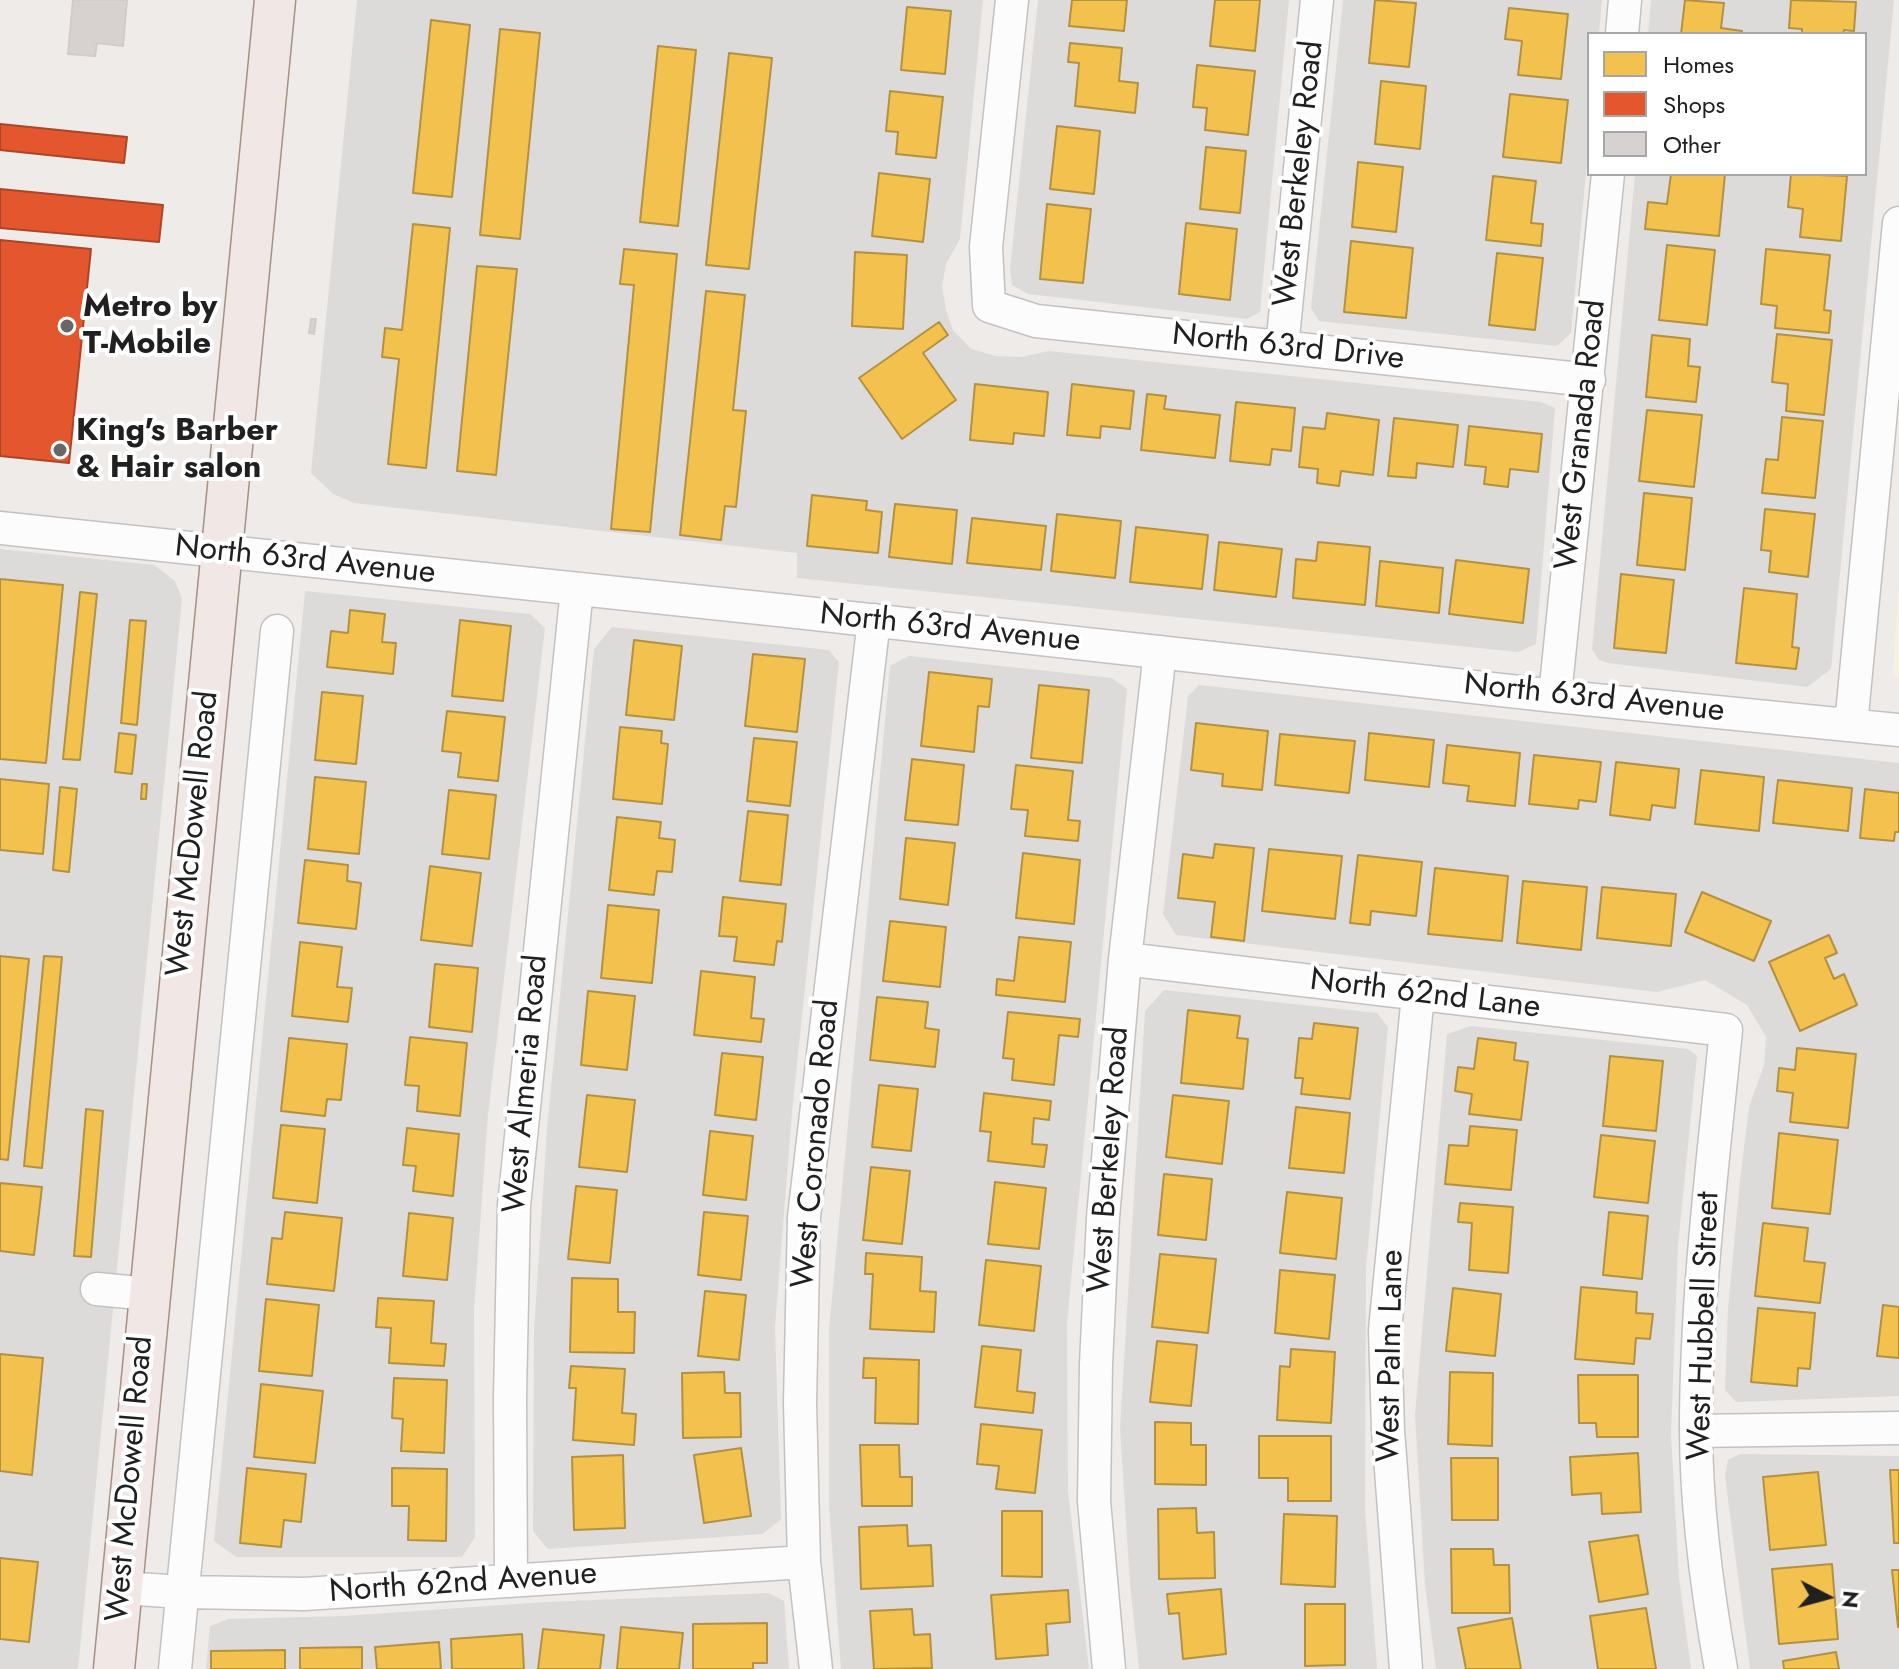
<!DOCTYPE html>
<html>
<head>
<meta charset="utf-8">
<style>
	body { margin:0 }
	#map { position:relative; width:1899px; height:1669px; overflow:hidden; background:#eeebe8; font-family:Jost,sans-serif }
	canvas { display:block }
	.legend { position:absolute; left:1587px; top:32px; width:280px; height:144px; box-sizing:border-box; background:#fff; border:2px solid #a6a6a6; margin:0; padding:10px 14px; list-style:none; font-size:24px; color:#202020 }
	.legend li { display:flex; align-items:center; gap:16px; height:40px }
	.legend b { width:40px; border:2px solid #a6a6a6 }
	.north { position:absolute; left:1787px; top:1557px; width:80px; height:80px; -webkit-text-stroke:6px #fff; paint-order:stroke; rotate:96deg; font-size:22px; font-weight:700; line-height:32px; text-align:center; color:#202020 }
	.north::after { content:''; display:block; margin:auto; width:28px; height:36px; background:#202020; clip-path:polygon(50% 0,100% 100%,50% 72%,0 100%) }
</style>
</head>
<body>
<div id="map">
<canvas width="1899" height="1669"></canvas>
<ul class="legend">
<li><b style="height:22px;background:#f2c14e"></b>Homes</li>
<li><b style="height:22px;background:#e4572e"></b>Shops</li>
<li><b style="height:22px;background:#d7d2d0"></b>Other</li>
</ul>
<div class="north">N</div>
</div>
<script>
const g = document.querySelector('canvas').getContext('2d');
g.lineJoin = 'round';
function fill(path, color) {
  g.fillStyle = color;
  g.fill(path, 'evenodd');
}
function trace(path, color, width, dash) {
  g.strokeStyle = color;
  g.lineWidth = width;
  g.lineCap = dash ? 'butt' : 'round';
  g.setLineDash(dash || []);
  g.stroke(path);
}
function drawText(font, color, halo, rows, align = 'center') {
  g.font = font + ' Jost,sans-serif';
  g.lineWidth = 8;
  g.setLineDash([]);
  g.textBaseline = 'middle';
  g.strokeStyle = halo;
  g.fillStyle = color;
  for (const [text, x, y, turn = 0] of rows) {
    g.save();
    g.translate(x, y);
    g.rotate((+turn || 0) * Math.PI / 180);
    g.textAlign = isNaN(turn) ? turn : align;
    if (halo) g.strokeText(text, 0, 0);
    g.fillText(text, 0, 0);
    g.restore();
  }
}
fill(new Path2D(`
	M357,0H983L960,239L946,264L942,286L946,310L953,330L971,349L996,356L1021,357L1049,351L1541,402L1555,408L1536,644L1518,652L797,578V553L354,503L333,494L311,473Z
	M1038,0H1289L1260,312L1247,319L1028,294L1012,285L1010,269Z
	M1343,0H1602L1599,34H1589V141L1571,333L1557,346L1319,321L1311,308Z
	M1651,0H1894L1831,669L1807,687L1608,663L1599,660L1592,649L1635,174H1865V34H1648Z
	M0,549L154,565L175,581L182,599L78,1669H0Z
	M305,591L530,614L545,628L488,1115L474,1309L475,1537L462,1557H236L214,1541Z
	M612,627L829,650L839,662L792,1112L775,1327L781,1519L763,1534L548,1549L533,1531L534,1332L547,1129L594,649Z
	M909,656L1112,678L1127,689L1067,1323L1068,1491L1089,1669H841L829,1506V1330L890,666Z
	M1199,685L1899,763V1396L1736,1402L1725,1390L1728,1309L1740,1180L1749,1107L1764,1065L1766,1037L1747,1005L1705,980L1657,992L1176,935L1163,914L1188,696Z
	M1164,990L1377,1013L1388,1027L1366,1268L1365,1509L1377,1669H1139L1130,1584L1120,1428L1145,1011Z
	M1471,1026L1688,1049L1697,1056L1678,1245L1671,1434L1679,1578L1691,1669H1436L1425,1585L1415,1415L1447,1034Z
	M1740,1454L1899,1456V1669H1750L1725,1476L1728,1460Z
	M769,1593L784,1601L789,1669H206L210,1626L228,1619L343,1616L546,1602Z`), '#dddbda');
fill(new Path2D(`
	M1899,582V680L1893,673Z`), '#f7f1e4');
const homes = new Path2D(`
	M1072,0H1127L1124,31L1069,26Z
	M1215,0H1260L1255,51L1210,46Z
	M1375,0L1416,3L1409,67L1369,63Z
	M1685,0L1724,3L1721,28L1742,31V34H1681Z
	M1791,0L1856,2L1854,31L1844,30L1843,34H1802V29L1789,28Z
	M907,7L951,11L945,74L901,70Z
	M1509,8L1568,14L1561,79L1518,75L1522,41L1505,39Z
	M431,20L470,25L452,197L413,193Z
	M500,29L540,33L520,239L480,235Z
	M1070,43L1122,48L1119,81L1138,83L1135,113L1075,106L1079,63L1068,62Z
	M658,46L696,50L678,226L640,222Z
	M729,53L772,58L749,269L706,265Z
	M1197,65L1255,71L1248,135L1205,130L1207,108L1193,107Z
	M1381,81L1426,86L1420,149L1375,144Z
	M890,91L943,97L936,158L896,154L898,132L886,131Z
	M1510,94L1568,100L1561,163L1503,157Z
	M1057,126L1100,131L1094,194L1050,189Z
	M1206,147L1246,151L1240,213L1200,209Z
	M1358,162L1403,167L1396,232L1352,227Z
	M879,173L930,179L923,242L872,236Z
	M1671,174H1725L1719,236L1645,229L1648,202L1667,204Z
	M1791,174L1847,176L1841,241L1800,237L1803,209L1788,207Z
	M1493,176L1536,181L1531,223L1543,224L1541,246L1486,240Z
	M1047,204L1091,209L1083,283L1040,279Z
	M1186,223L1237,229L1230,300L1179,294Z
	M413,224L450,228L426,468L388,464L399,359L382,357L385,328L402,330Z
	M1351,241L1413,248L1406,318L1344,312Z
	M1667,245L1715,250L1707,325L1659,320Z
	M624,249L677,254L650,532L611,529L634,285L620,284Z
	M1766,249L1830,255L1824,310L1831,311L1829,333L1775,328L1777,306L1761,304Z
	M855,252L907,255L903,329L852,326Z
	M1497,253L1543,258L1535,330L1489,325Z
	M477,266L517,269L496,475L457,471Z
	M706,291L745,295L733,410L746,411L736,507L725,506L721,540L680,535Z
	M939,322L948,335L923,353L956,400L902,439L859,378Z
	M1777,334L1832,340L1824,415L1786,411L1788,384L1772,382Z
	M1652,335L1690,339L1688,366L1700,367L1696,402L1646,397Z
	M975,384L1048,392L1044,436L1014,433L1013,444L970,440Z
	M1072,384L1134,391L1130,429L1101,426L1100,438L1067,435Z
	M1147,394L1166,396L1164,409L1220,415L1215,458L1141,450Z
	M1236,402L1295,408L1291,451L1272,449L1270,465L1230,461Z
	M1647,410L1702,415L1694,487L1639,481Z
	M1327,413L1379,420L1373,475L1341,471L1339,486L1317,483L1318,469L1299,467L1303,427L1325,429Z
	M1782,417L1823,421L1815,498L1762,493L1766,459L1778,460Z
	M1394,418L1458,425L1453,467L1417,463L1416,478L1388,476Z
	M1469,426L1542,434L1538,472L1510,469L1508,487L1484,484L1486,467L1465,465Z
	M1644,493L1692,498L1685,570L1637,565Z
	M812,495L867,501L866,510L882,512L878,553L807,546Z
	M895,504L957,510L952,564L889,557Z
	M1765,509L1815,514L1808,577L1769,572L1771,551L1761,550Z
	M1057,514L1121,521L1115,578L1051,571Z
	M972,518L1046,526L1041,570L967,563Z
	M1136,527L1208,535L1202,589L1130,582Z
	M1219,542L1282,549L1276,597L1214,590Z
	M1318,542L1370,547L1365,605L1293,598L1296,559L1316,561Z
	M1456,560L1529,569L1523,623L1449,614Z
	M1380,561L1443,568L1439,613L1376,606Z
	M1621,574L1674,580L1666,653L1614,648Z
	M0,579L63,585L46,763L0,759Z
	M1744,588L1797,594L1792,647L1799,648L1796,669L1736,663Z
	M80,592L97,594L80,760L63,759Z
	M350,610L385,614L382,642L396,643L393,674L327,667L331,631L348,633Z
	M130,620L146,621L137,725L121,723Z
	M460,620L511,626L503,701L452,696Z
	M634,640L682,646L674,720L626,715Z
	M753,654L805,659L797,732L745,726Z
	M929,672L992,679L989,707L978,706L974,752L921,746Z
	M1039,685L1089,690L1082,763L1031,758Z
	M322,692L363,696L356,764L315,760Z
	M447,711L505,717L498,781L458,777L461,753L442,751Z
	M1196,723L1268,731L1262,790L1222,786L1223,774L1191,770Z
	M620,727L662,731L661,743L668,744L662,804L613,799Z
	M119,733L136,735L132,774L115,772Z
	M1369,733L1434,740L1429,787L1365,780Z
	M1280,734L1355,741L1349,793L1275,785Z
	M754,738L797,742L790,806L747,801Z
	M1447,745L1520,753L1515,806L1467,801L1469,786L1443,783Z
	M1534,755L1601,762L1596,802L1579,800L1578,809L1529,804Z
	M912,759L964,765L958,825L905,820Z
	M1616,762L1679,769L1675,808L1652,805L1650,820L1610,815Z
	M1016,765L1073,771L1068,820L1080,821L1078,841L1025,836L1028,810L1011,809Z
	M1701,770L1764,777L1759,831L1695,824Z
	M315,777L366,782L359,854L308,849Z
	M0,779L49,784L43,854L0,850Z
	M1778,780L1852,788L1848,831L1773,823Z
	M142,784H147L146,799H141Z
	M60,787L77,789L69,872L53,870Z
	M1865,789L1899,793V832H1895L1894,841L1860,838Z
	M449,790L496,795L489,859L442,854Z
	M748,811L788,815L781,885L740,881Z
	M617,817L661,822L659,838L675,840L672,872L657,871L654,895L609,890Z
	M906,838L955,843L948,905L900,899Z
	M1215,844L1254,848L1244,941L1211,937L1215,902L1178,898L1183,854L1213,858Z
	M1269,849L1342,856L1335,919L1262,911Z
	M1023,853L1080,860L1074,924L1016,918Z
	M1358,855L1422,862L1416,916L1371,911L1370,925L1350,923Z
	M305,860L348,865L347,881L361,883L356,929L298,923Z
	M430,866L481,873L472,946L421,940Z
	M1435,868L1508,876L1502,941L1428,934Z
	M1523,881L1587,887L1581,950L1517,943Z
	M1602,887L1676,894L1671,946L1597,938Z
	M1702,892L1771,921L1754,961L1685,932Z
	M723,897L786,904L782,942L777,941L774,965L734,961L737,937L719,936Z
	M608,905L659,910L652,983L601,978Z
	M890,921L946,927L940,987L883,981Z
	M1829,935L1837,953L1825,958L1834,979L1844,974L1857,1005L1800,1031L1769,962Z
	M1019,937L1071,942L1065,1002L996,995L997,979L1014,981Z
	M300,942L342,947L337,987L352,988L348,1022L292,1016Z
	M0,956L29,959L8,1160L0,1159Z
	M44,956L62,957L42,1168L24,1166Z
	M435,964L478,968L472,1032L429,1027Z
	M701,971L755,977L751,1018L764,1019L761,1042L694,1035Z
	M588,991L635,996L627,1070L581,1065Z
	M877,997L928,1002L925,1028L939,1030L935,1067L870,1060Z
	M1188,1010L1240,1016L1237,1038L1248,1039L1243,1089L1181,1083Z
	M1008,1012L1080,1019L1078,1037L1059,1035L1054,1085L1012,1080L1014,1059L1003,1058Z
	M1314,1023L1358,1028L1350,1099L1301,1094L1303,1078H1295L1299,1038L1312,1039Z
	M410,1037L467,1043L460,1116L417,1111L419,1086L405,1085Z
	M289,1038L347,1044L341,1100L327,1099L325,1116L281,1111Z
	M1478,1038L1516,1043L1514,1060L1528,1062L1521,1120L1469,1114L1472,1094L1455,1091L1458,1067L1474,1069Z
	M1797,1048L1856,1054L1848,1128L1790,1122L1793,1093L1777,1091L1779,1068L1795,1070Z
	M722,1053L763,1057L756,1120L715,1115Z
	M1610,1056L1663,1061L1656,1131L1603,1126Z
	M879,1085L918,1089L911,1151L872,1147Z
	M984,1093L1051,1101L1049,1120L1034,1118L1032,1144L1047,1145L1044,1167L988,1161L991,1132L980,1131Z
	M587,1095L635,1100L627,1172L579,1167Z
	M1173,1095L1229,1101L1222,1164L1166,1157Z
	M1296,1107L1350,1113L1344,1173L1289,1168Z
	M86,1109L103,1111L91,1257L74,1256Z
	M281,1125L325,1129L317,1203L273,1198Z
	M1470,1126L1517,1130L1511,1190L1445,1184L1449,1145L1468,1146Z
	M407,1128L459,1134L453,1196L413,1191L416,1166L403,1165Z
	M710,1131L753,1136L746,1200L703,1195Z
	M1779,1133L1838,1140L1830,1214L1772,1208Z
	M1601,1135L1655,1141L1648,1203L1594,1197Z
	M871,1167L910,1171L902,1244L863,1240Z
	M1164,1174L1212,1179L1206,1240L1158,1235Z
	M995,1182L1046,1188L1039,1249L988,1244Z
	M0,1183L42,1187L34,1255L0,1251Z
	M576,1186L617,1190L610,1263L568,1259Z
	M1287,1192L1342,1198L1336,1259L1280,1253Z
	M1460,1203L1513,1207L1508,1273L1469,1270L1472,1223L1458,1222Z
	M285,1212L342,1218L334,1291L267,1284L272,1238L282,1239Z
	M704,1212L748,1216L741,1280L698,1275Z
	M1609,1212L1648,1216L1642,1279L1603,1275Z
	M409,1213L453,1218L447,1280L403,1276Z
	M1763,1223L1808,1228L1804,1261L1825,1263L1820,1303L1755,1296Z
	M866,1253L922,1257L920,1291L936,1292L934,1332L870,1329L873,1274H865Z
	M1160,1254L1216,1259L1208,1333L1152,1327Z
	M986,1260L1041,1266L1034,1331L979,1325Z
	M1280,1270L1335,1275L1329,1339L1275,1333Z
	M572,1278L618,1279V1312H635L634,1353L570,1352Z
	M1581,1287L1637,1292L1636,1313L1653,1314L1650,1339L1636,1338L1634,1364L1575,1359Z
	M1453,1288L1501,1294L1495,1356L1446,1351Z
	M705,1291L746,1295L739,1360L698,1356Z
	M378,1298L434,1301L431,1343L446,1344L444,1366L389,1363L391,1328L376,1327Z
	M266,1299L319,1305L312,1376L259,1371Z
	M1883,1305L1899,1307V1358L1877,1356Z
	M1758,1308L1815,1313L1810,1369L1798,1368L1797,1386L1751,1382Z
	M1157,1341L1197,1345L1191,1406L1150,1402Z
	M982,1346L1021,1350L1017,1391L1035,1393L1033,1413L975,1407Z
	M1291,1349L1335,1352L1331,1423L1277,1420L1280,1366L1290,1367Z
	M0,1354L43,1358L32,1475L0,1471Z
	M864,1358L919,1360L918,1424L875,1423L876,1378H863Z
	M571,1366L625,1369L622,1413L636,1414L634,1445L573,1440L576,1388H569Z
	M724,1372L725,1393H740L741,1437L683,1438L682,1373Z
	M1450,1372L1493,1373L1492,1446L1448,1444Z
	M1578,1375H1638V1437H1597L1596,1423H1579Z
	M394,1378L447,1380L444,1453L401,1451L403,1419L392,1418Z
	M261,1384L323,1391L315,1463L254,1457Z
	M1155,1422L1191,1423V1445H1206V1485L1155,1484Z
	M981,1424L1042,1430L1035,1493L996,1489L999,1466L977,1464Z
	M1259,1436H1331V1501H1288V1478H1259Z
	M860,1445H899L900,1477H912V1506H862Z
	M741,1448L751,1516L704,1523L694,1455Z
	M1638,1453L1641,1512L1602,1514L1601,1493L1572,1495L1570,1457Z
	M623,1455L625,1528L574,1530L572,1457Z
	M1451,1458H1498V1520H1452Z
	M247,1468L306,1474L301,1522L284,1520L281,1547L240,1543Z
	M392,1468L447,1469L446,1541L408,1540L409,1506H392Z
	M1890,1470H1899V1543H1894Z
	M1818,1472L1826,1545L1770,1550L1763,1477Z
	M1196,1508L1197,1533L1214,1532L1215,1578L1159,1579L1158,1509Z
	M1002,1511H1042V1577L1002,1576Z
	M1284,1514L1337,1516L1335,1587L1281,1584Z
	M907,1525L908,1546L931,1545L933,1586L861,1589L859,1527Z
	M1638,1535L1648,1594L1599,1602L1589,1542Z
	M1451,1549H1493L1494,1565H1509L1510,1613H1452Z
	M0,1558L38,1562L29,1642L0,1639Z
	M1832,1564L1838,1639L1779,1644L1772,1569Z
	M1892,1570H1899V1627H1898Z
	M1221,1589L1226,1654L1183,1659L1179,1613L1169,1614L1167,1594Z
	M1068,1590L1070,1622L1046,1624L1048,1655L996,1659L991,1595Z
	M1305,1604H1345V1665L1305,1666Z
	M1646,1608L1656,1669H1598L1590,1616Z
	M912,1609L914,1635L930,1634L932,1668L874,1669L870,1611Z
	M1512,1618L1521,1669H1466L1458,1628Z
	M767,1623V1663H753V1669H693V1624Z
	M621,1627L683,1633L679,1669H617Z
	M543,1629L604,1635L600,1669H538Z
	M522,1634L524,1669H452L451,1639Z
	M439,1642L441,1669H377L375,1647Z
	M362,1647V1669H300V1648Z
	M285,1650V1669H211V1651Z
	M1836,1652L1839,1669H1784L1783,1661Z`);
fill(homes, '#f2c14e');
trace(homes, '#b39140', 2);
const shops = new Path2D(`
	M0,124L127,137L124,163L0,150Z
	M0,189L163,205L159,242L0,228Z
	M0,240L91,249L69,463L0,456Z`);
fill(shops, '#e4572e');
trace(shops, '#a9462a', 2);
const building = new Path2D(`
	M73,0H127L123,46L97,43L95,56L68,54Z
	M311,319H316L314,334L309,333Z`);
fill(building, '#d7d2d0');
trace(building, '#d1cbc9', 2);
const minor = new Path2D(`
	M1012,0L986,247L989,306L1036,321L1589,380
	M1622,34L1625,0
	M1282,347L1317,0
	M0,528L788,611L1555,696L1899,730
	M1555,696L1608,174
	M1851,725L1899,223
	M1125,959L1726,1030C1713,1162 1696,1295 1696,1428C1696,1509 1707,1590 1721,1669
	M97,1289L149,1294
	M1696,1431L1899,1428
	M511,1581L510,1397L514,1205L577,589
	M121,1588L183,1592L304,1594L804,1562
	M175,1669L277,631
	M816,1669L804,1562L800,1403L804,1217L874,620
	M1109,1669L1094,1501L1096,1364L1103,1218L1125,959L1160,652
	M1406,1669L1388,1430L1385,1330L1418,995`);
const major = new Path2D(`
	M114,1669L275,0`);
trace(minor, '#c4c2c1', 35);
trace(major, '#a59084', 43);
trace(minor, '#fcfcfc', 32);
trace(major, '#f1e8e5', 40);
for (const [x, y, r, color] of [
	[67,326,8,"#686766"],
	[60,450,8,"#686766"]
]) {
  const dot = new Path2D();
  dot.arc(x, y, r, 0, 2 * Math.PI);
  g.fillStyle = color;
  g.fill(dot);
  trace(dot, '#fff', 3);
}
drawText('32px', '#202020', '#fff', [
	["West Berkeley Road",1300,174,-84],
	["North 63rd Drive",1288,348,6],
	["West Granada Road",1582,435,-84],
	["North 63rd Avenue",305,561,6],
	["North 63rd Avenue",950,629,6],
	["North 63rd Avenue",1594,699,6],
	["West McDowell Road",194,834,-84],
	["North 62nd Lane",1425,995,7],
	["West Almeria Road",527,1084,-85],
	["West Coronado Road",817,1144,-85],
	["West Berkeley Road",1110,1160,-86],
	["West Hubbell Street",1705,1326,-88],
	["West Palm Lane",1392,1356,-89],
	["West McDowell Road",131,1479,-85],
	["North 62nd Avenue",463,1584,-4]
]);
drawText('bold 32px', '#202020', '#fff', [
	["Metro by",83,308],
	["T-Mobile",83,345],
	["King's Barber",76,432],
	["& Hair salon",76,469]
], 'left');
</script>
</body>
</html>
